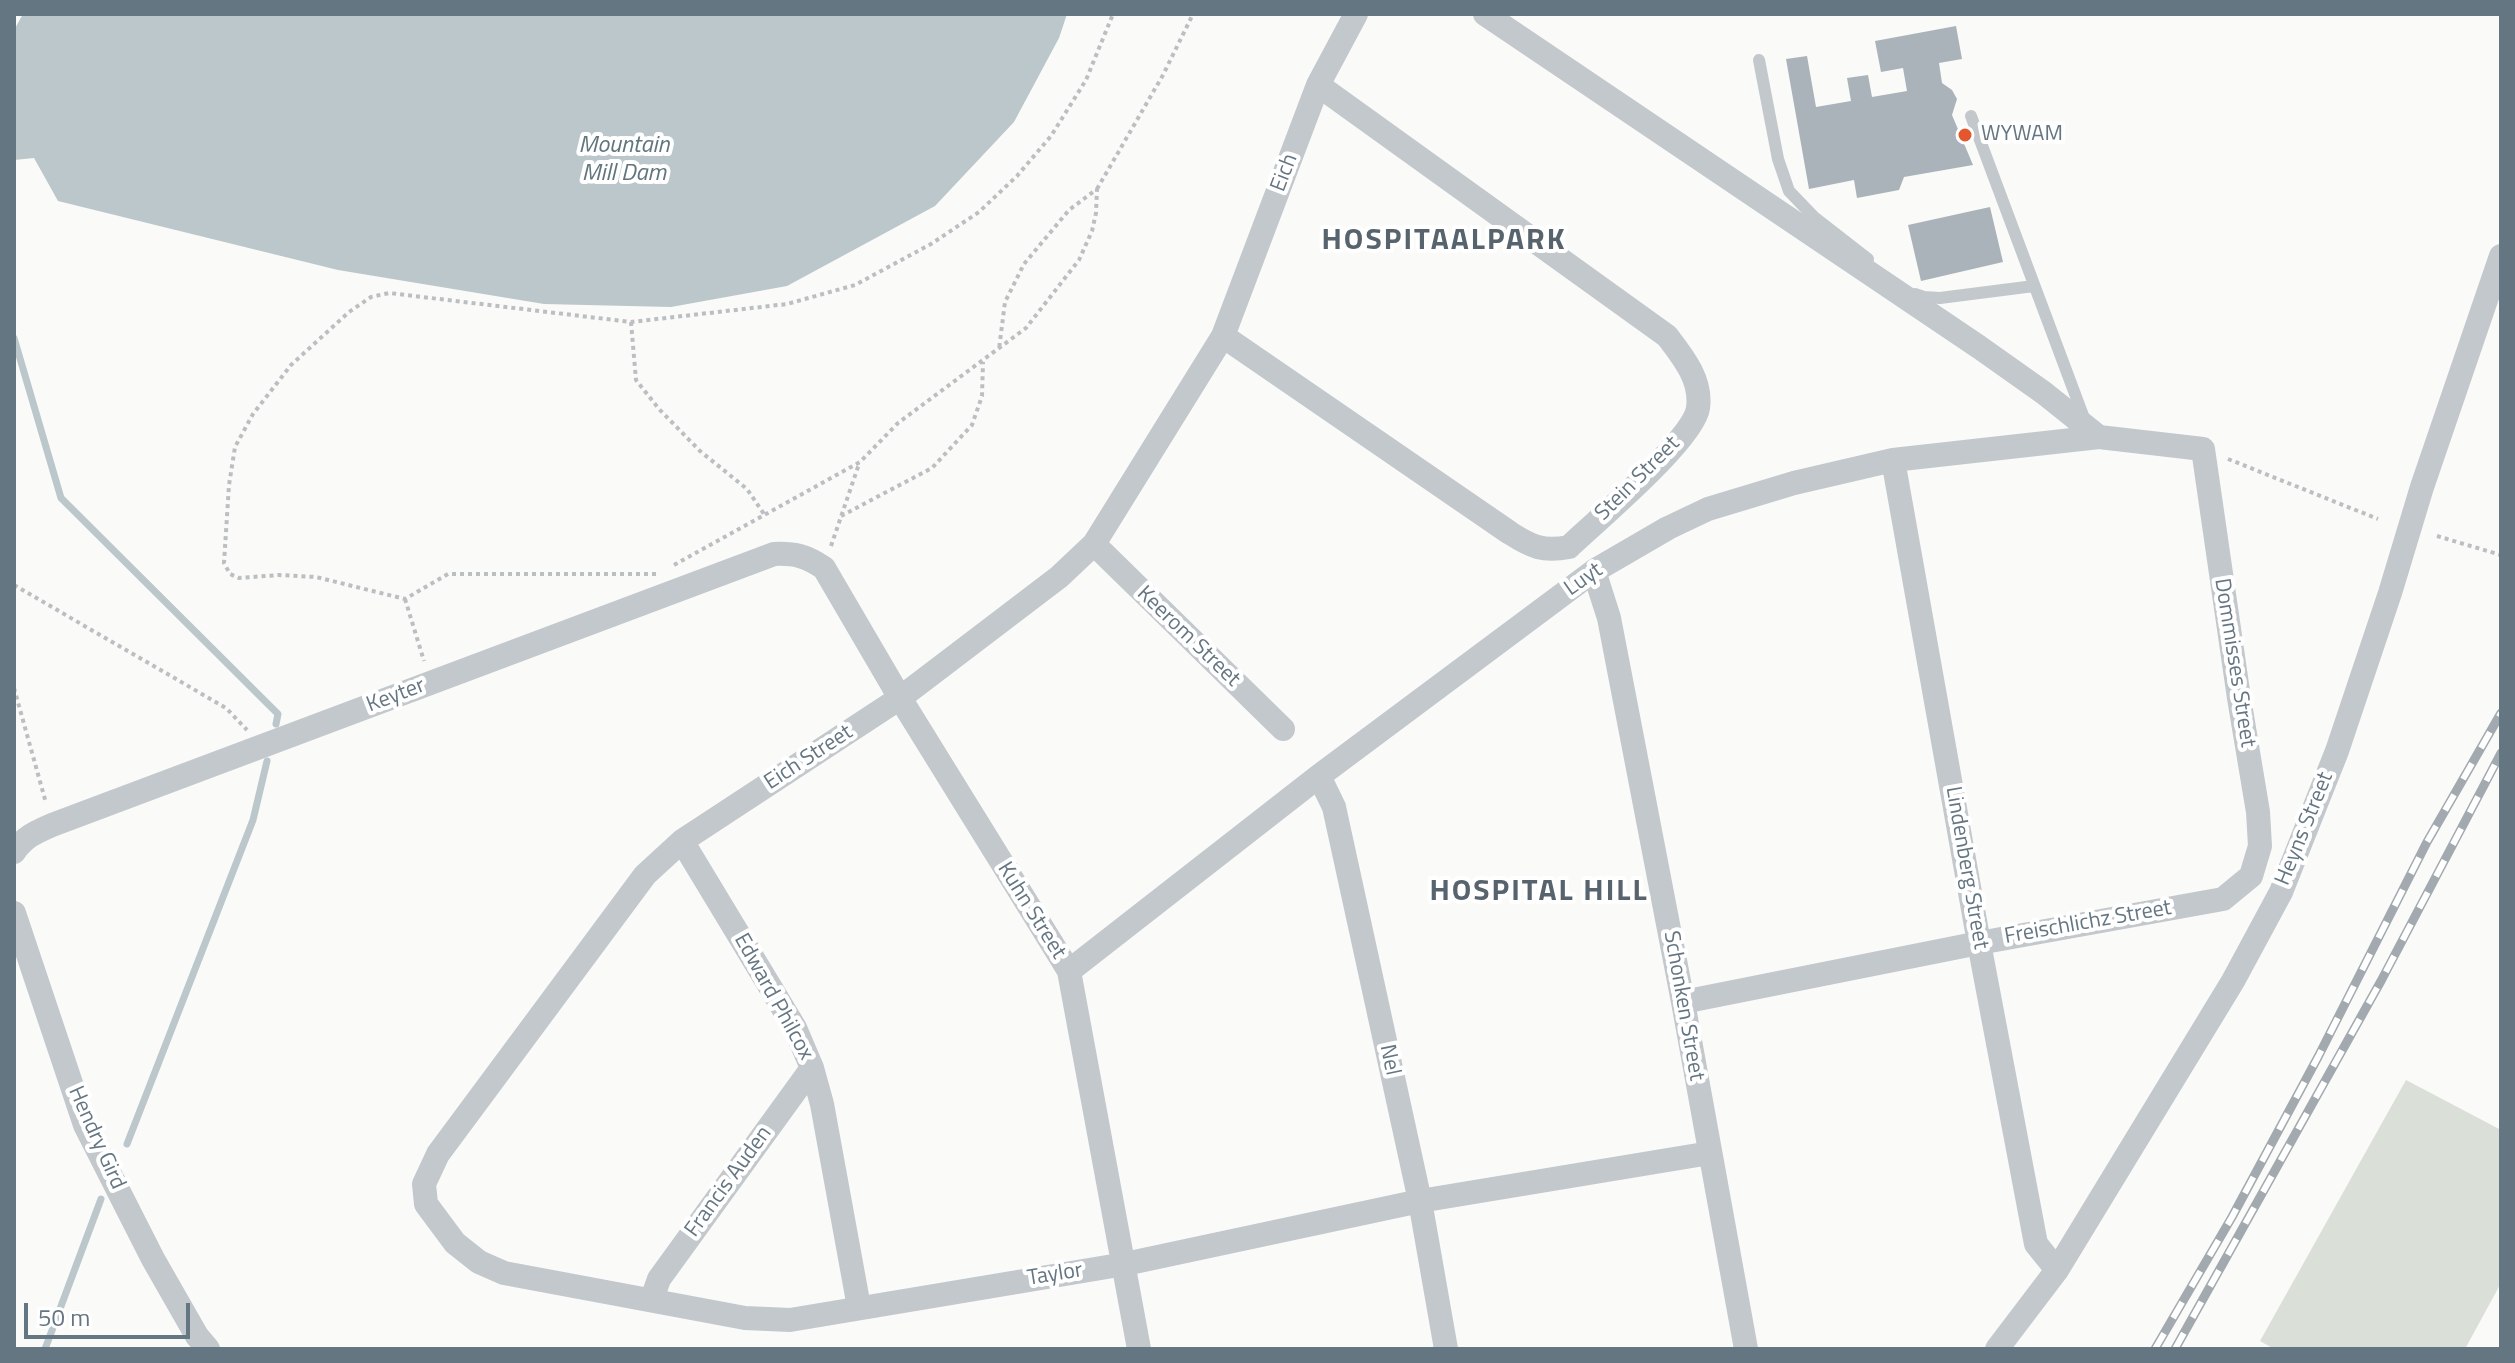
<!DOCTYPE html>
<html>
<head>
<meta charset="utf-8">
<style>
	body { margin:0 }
	#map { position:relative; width:2515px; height:1363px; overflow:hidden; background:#fafaf8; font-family:"Titillium Web",sans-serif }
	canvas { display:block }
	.frame { position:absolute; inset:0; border:16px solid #657683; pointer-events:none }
	.scale { position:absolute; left:24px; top:1303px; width:166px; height:36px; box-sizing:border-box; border:4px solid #657683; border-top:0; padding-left:10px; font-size:24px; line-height:28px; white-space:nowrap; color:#657683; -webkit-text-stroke:6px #fff; paint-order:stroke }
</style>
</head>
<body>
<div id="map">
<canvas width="2515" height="1363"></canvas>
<div class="frame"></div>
<div class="scale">50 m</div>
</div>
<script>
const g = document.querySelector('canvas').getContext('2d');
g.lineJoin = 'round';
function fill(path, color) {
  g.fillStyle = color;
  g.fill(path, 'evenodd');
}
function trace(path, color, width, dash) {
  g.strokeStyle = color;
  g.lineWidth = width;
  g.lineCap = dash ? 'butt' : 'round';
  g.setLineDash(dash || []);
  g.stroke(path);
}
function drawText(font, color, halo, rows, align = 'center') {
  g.font = font + ' "Titillium Web",sans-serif';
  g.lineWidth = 8;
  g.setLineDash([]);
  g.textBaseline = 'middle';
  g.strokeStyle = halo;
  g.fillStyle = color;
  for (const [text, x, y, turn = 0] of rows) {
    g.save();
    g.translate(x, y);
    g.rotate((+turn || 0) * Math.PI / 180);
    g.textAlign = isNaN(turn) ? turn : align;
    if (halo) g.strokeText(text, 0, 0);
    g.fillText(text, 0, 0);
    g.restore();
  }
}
fill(new Path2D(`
	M2406,1080L2501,1130V1283L2465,1349H2274L2260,1341Z`), '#dadfd7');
fill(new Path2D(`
	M23,14H1067L1059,38L1014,122L935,206L787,286L671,307L544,304L338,270L58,201L34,158L14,160V30Z`), '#bbc7cb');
trace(new Path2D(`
	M14,338L61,498L278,714L276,724
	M127,1144L253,820L267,761
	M45,1349L101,1199`), '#bbc7cb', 7);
fill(new Path2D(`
	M1956,26L1962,59L1939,63L1942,83L1952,90L1957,99L1952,115L1973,165L1904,177L1899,190L1857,198L1854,180L1809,189L1786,59L1807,56L1816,107L1851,101L1847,78L1868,75L1872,97L1907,91L1903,68L1881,72L1875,41Z
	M1990,207L2003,262L1921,281L1908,225Z`), '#aab3b9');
trace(new Path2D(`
	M1097,189L1163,75L1193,14
	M631,322L636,380L659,409L700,451L747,489L764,514
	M2228,459L2378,519
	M841,516L932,468L972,425L982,396L983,362
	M2437,536L2501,555
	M831,546L859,464
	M674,565L860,462L898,423L1026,328L1079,260L1092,231L1096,213L1097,189L1069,210L1024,264L1005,302L999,349
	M656,574H448L405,599L316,577L279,575L239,578L230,574L224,563L229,485L235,447L253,414L291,365L349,312L371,297L389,293L631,322L787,304L855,285L931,244L979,212L1017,176L1051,136L1086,80L1113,14
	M14,585L226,708L247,730
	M405,599L424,661
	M14,688L46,803`), '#bbbfc2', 4, [4, 4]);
trace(new Path2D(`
	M1759,60L1778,159L1789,191L1814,217L1868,259
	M1971,116L2084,418
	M1915,294L1924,297L1940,298L2034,286`), '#c3c8cc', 12);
trace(new Path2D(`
	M1356,14L1318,85L1223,336L1094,544L1059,577L900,698L682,841L645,875L438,1154L424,1184L426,1204L455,1243L479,1262L504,1273L745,1318L790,1320L1125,1264L1420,1201L1710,1153
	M1485,14L1979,347L2044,393L2099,437
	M1223,336L1510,533C1532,547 1543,552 1569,547C1595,522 1694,439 1698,408C1702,380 1683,357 1667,336L1318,85
	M1893,460L1979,943L2036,1244L2057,1270
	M1094,544L1283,729
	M1594,571L1609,618L1683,1002L1746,1349
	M1319,776L1334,807L1420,1201L1446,1349
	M682,841L795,1028L812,1068L822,1104L859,1307
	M14,852C24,837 36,832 52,825L774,554C795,553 806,556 824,568L900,698L1069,971L1139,1349
	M14,913L85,1125L153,1259L197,1336L208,1349
	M1069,971L1319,776L1594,571L1668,528L1708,509L1794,483L1893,460L2099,437L2203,449L2239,698L2258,812L2260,846L2251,876L2223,899L1979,943L1683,1002
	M652,1299L659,1279L812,1068
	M1997,1349L2057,1270L2233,981L2281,892L2337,751L2390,593L2422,487L2501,256`), '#c3c8cc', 24);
const rail = new Path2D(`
	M2155,1349L2232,1217L2318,1057L2427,842L2501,713
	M2175,1349L2381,981L2501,753`);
trace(rail, '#a2aab0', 9);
trace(rail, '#fff', 6, [18]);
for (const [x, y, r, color] of [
	[1965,135,8,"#e4572e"]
]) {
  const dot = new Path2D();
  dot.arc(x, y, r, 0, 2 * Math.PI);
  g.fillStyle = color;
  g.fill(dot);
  trace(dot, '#fff', 3);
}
drawText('22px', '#657683', '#fff', [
	["WYWAM",1981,135]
], 'left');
drawText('22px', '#657683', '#fff', [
	["Eich",1285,173,-69],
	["Stein Street",1638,479,-45],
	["Luyt",1584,580,-35],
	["Keerom Street",1188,637,44],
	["Dommisses Street",2234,663,81],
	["Keyter",396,696,-21],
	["Eich Street",809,758,-33],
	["Heyns Street",2305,829,-68],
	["Lindenberg Street",1966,868,80],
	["Kuhn Street",1031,911,58],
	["Freischlichz Street",2088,923,-10],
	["Edward Philcox",773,997,61],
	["Schonken Street",1683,1006,80],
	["Nel",1389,1060,78],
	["Hendry Gird",96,1138,66],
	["Francis Auden",729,1182,-54],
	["Taylor",1055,1275,-9]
]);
drawText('italic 24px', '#60757c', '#fff', [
	["Mountain",624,146],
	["Mill Dam",624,174]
]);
g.letterSpacing = '2px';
drawText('bold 30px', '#57646e', '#fff', [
	["HOSPITAALPARK",1444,242],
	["HOSPITAL HILL",1539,893]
]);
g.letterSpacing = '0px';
</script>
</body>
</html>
